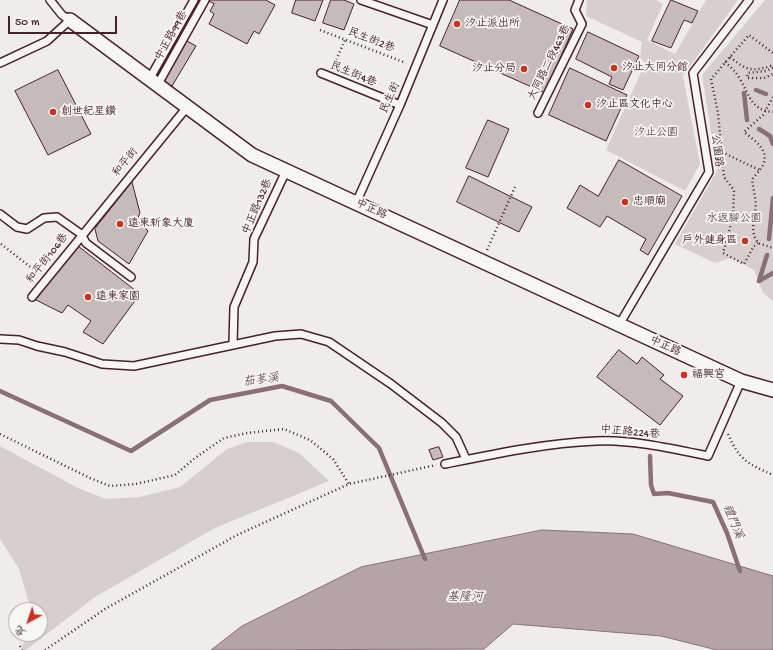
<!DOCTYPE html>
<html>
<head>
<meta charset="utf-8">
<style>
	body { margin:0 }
	#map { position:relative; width:773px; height:650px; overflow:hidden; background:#efedea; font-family:"Gochi Hand","LXGW WenKai TC",sans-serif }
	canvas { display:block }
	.north { position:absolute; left:8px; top:602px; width:40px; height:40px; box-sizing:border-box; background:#f6f6f2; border:1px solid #b1a0a2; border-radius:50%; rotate:220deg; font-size:11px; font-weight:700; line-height:16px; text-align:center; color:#4a1f2b }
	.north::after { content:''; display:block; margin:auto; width:14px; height:18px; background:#c8321e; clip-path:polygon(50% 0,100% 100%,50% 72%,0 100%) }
	.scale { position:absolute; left:8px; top:16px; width:109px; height:18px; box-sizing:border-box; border:2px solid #4a1f2b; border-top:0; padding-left:5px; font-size:12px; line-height:14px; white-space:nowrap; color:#4a1f2b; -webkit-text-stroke:3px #f6f6f2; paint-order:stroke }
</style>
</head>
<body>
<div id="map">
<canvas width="773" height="650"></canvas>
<div class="north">北</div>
<div class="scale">50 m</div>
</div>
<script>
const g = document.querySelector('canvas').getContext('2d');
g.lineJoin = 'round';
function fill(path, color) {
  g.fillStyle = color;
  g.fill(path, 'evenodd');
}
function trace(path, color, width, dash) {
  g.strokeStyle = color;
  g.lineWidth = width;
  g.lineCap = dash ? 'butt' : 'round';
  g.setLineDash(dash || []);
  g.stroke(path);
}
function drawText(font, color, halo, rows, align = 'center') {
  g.font = font + ' "Gochi Hand","LXGW WenKai TC",sans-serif';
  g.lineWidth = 3.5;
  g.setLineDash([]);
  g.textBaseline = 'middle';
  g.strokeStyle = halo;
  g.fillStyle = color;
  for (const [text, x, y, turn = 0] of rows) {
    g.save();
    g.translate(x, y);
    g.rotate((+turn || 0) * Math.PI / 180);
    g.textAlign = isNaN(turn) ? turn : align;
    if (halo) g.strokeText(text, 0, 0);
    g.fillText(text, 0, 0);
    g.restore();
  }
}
fill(new Path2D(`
	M587,0H656L663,4L647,40L675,54L706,0H738L683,76L700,164L685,191L606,150L645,63L640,58L642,42L586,16Z
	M765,0H773V301L763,293L754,270L731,258L715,263L675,244L717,171L702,75Z
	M247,442H273L299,453L329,481L215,528L95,597L26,650H21L27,634H40V610H31L19,569L0,539V446L78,488L106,499L139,497L180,487L227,449Z`), '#d7cfce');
const water = new Path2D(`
	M542,530L633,534L773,576V650H717L661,636L513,624L484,649L211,650L242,626L361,567Z`);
fill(water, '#b4a4a5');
trace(water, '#8a6f74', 1);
trace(new Path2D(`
	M756,90L766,94
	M744,93L747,120
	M759,129L770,136L773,144
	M769,239L773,198
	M759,281L767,255
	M759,281L773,273
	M0,391L131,451L210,400L282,386L331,401L379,448L425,559
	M650,456L651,485L654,494L668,493L713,502L727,533L740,571`), '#8a6f74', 4.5);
const building = new Path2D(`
	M207,0H266L275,5L259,34L254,31L247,44L209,24L214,14L210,11L214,4Z
	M296,0H323L315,21L292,13Z
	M331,0H344L354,4L344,30L323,23Z
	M460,0H509L573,29L545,93L440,46Z
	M671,0L698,11L692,23L684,20L671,48L652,41Z
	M588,32L639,56L623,90L609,84L612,77L576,59Z
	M178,36L196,46L172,86L154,75Z
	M570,68L627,95L606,141L549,115Z
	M58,70L91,134L48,155L15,91Z
	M488,120L509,129L488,177L466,168Z
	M619,160L682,196L648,255L640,250L646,239L607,216L600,227L567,208L580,185L598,196Z
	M469,176L532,207L519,232L457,202Z
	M132,182L140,213L137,220L148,231L129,264L98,241L95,229Z
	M78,246L140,294L103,344L83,332L91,321L68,305L62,313L36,300Z
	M619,350L637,364L642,357L664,375L660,379L683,396L660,425L597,377Z
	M439,447L443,457L433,460L429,450Z`);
fill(building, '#c6babb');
trace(building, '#4a1f2b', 1);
const service = new Path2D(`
	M361,0L433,25
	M0,63L47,41L70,20L62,15L50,0
	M321,73L400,105
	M150,78L194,0
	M158,84L205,0
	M538,113L582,24L575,10L579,0
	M356,203L400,105L443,0
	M0,214L17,227L27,229L44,218L57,217L81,234L86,243L131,277
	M32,297L188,106
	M619,325L709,172L693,73L749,0
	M0,339L19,340L37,346L65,352L102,364L134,366L275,336L301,334L329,342L391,384L442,423L456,437L466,459
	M233,344L234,307L253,262L254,239L286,171
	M445,464C494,454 546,443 596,441C630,439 674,449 708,456L741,381`);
const minor = new Path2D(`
	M70,20L252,155L741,381L773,390`);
trace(service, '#4a1f2b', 10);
trace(minor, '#4a1f2b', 16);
trace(new Path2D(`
	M320,30L406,63
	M730,57C746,70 751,72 771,66L773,67
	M725,62C731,67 736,72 740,79C750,96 751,110 773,112
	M333,67L345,40
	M773,68L766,71L748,73L747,78H764L773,74
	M773,97L763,115L744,132C754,140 770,150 763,165C760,171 755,175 752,180L756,203L753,228L754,236L758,243L773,248
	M722,152L759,170
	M758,243L754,246L744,264L723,253L733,217L734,190L724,177L718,113L711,79L749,35L773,53
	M1,244L38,273
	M487,250L515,187
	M0,434L90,478L110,486L136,484L175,475L195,458L224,438L247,433L284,429L310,440L333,459L349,484
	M728,434C739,460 748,464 773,475
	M20,646L22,650
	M45,650L105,609L237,535L349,484L436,465`), '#4a1f2b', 2.5, [1, 3]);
trace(service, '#f6f6f2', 7);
trace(minor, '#f6f6f2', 13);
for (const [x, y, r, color] of [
	[457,24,4,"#c8321e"],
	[614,68,4,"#c8321e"],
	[524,69,4,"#c8321e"],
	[588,105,4,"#c8321e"],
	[53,112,4,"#c8321e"],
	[625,202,4,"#c8321e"],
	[120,224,4,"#c8321e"],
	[745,241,4,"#c8321e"],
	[88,297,4,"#c8321e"],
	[684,375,4,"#c8321e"]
]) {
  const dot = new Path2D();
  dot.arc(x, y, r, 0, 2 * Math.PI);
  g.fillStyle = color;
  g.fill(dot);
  trace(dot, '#f6f6f2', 1.5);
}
drawText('11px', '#4a1f2b', '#f6f6f2', [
	["汐止派出所",465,24],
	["汐止大同分館",622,68],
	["汐止分局",516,69,"right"],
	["汐止區文化中心",596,105],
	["創世紀星鑽",61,112],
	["忠順廟",633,202],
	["遠東新象大廈",128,224],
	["戶外健身區",737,241,"right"],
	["遠東家園",96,297],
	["福興宮",692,375]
], 'left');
drawText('11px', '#4a1f2b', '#f6f6f2', [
	["中正路99巷",172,36,-61],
	["民生街2巷",371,41,21],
	["大同路二段463巷",550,63,-64],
	["民生街4巷",353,75,22],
	["民生街",391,98,-66],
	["公園路",716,151,83],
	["和平街",126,163,-50],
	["中正路132巷",258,207,-67],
	["中正路",371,210,25],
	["和平街106巷",48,259,-52],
	["中正路",665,347,24],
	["中正路224巷",630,433,5]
]);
drawText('11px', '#6d4b54', '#f6f6f2', [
	["汐止公園",656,133],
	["水返腳公園",734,219]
]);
drawText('italic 12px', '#6f4e56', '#f6f6f2', [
	["茄苳溪",261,381,-8],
	["禮門溪",732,522,68],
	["基隆河",465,598]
]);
</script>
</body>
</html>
